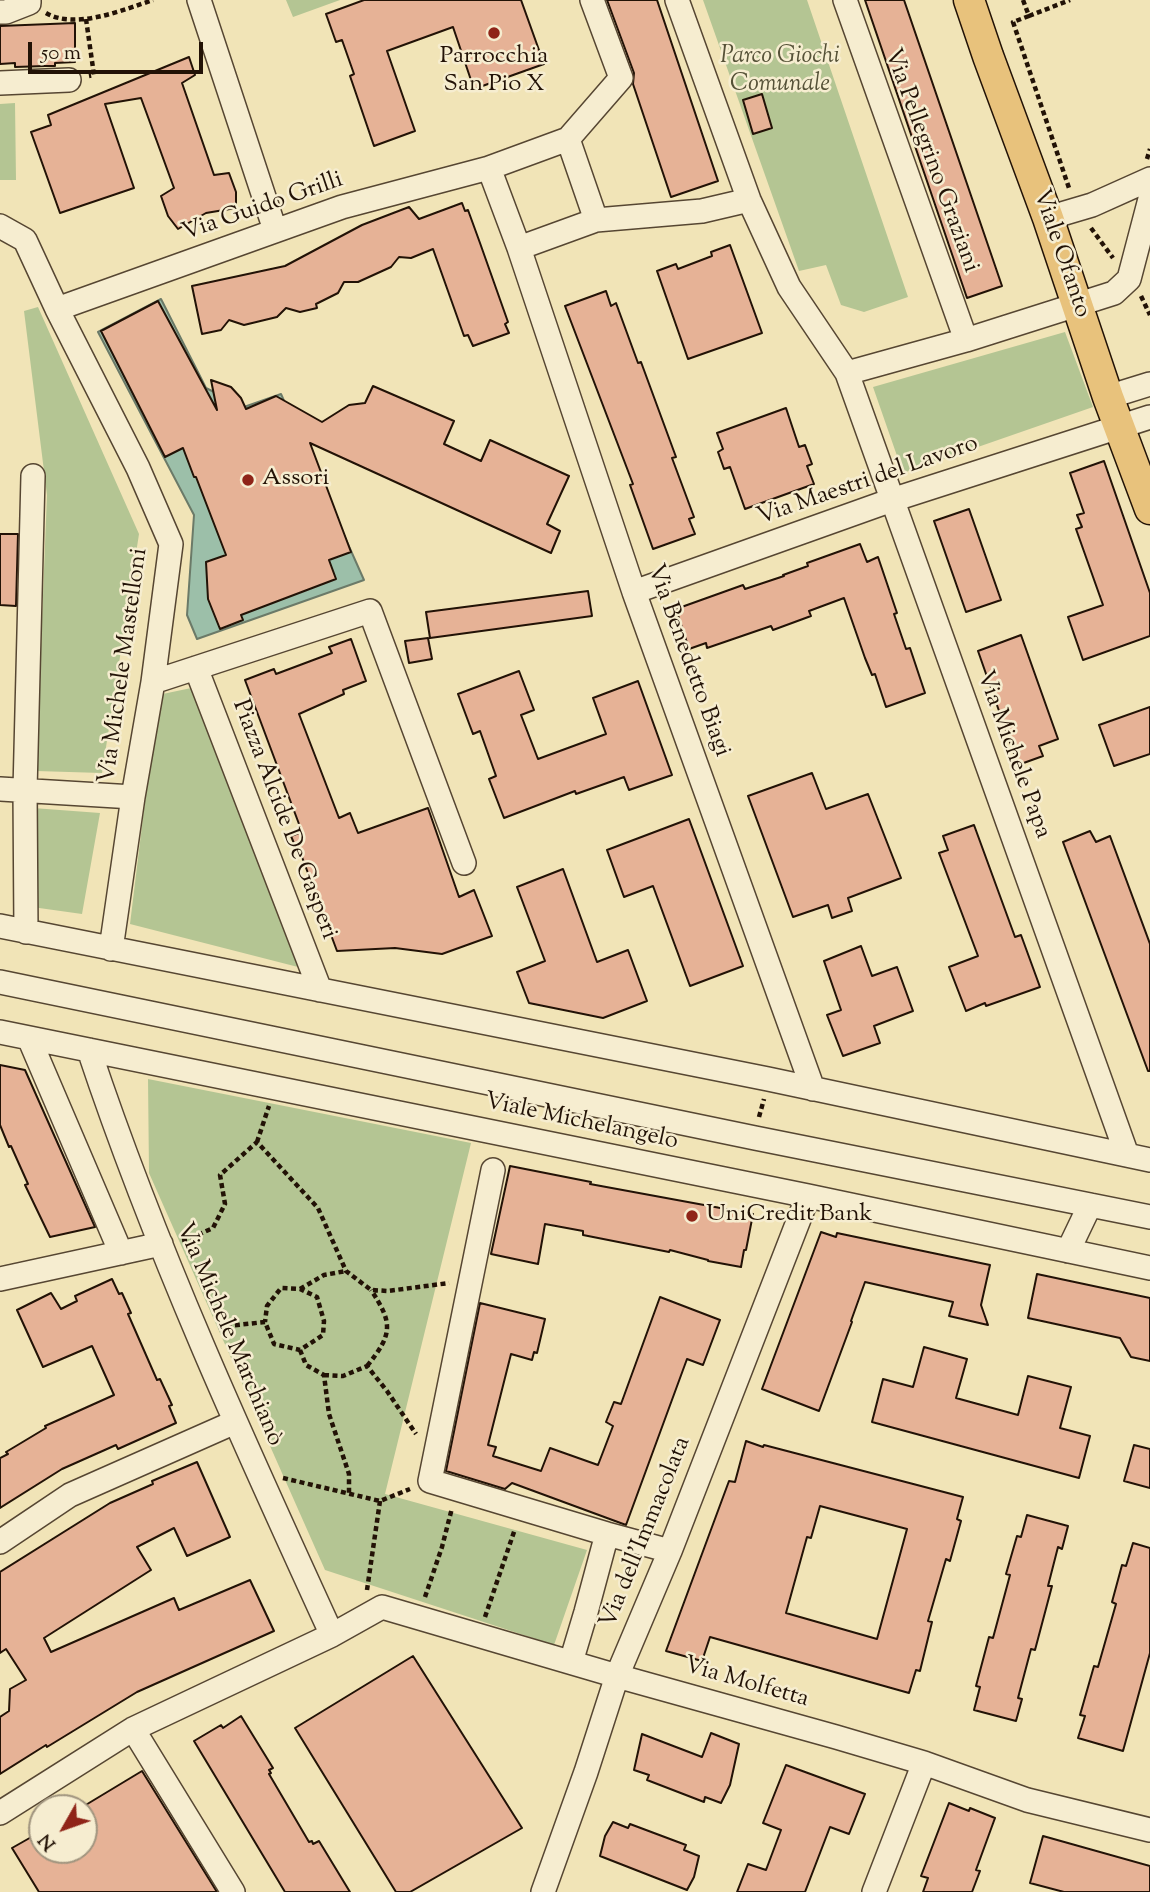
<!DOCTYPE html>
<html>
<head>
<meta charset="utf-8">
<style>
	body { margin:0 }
	#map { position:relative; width:1150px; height:1892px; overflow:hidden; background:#f1e4b7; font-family:"Sorts Mill Goudy",serif }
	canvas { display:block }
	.north { position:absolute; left:28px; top:1794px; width:70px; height:70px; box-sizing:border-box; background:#f6edd0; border:2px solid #a1957f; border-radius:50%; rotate:230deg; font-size:19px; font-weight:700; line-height:28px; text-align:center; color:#221206 }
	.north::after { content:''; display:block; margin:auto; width:24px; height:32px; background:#8f2418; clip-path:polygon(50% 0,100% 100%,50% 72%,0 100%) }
	.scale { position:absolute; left:28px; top:42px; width:175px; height:32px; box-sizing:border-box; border:4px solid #221206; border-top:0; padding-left:9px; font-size:21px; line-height:24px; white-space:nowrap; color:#221206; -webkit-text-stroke:5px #f6edd0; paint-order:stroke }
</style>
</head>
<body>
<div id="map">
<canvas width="1150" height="1892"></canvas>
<div class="north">N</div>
<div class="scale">50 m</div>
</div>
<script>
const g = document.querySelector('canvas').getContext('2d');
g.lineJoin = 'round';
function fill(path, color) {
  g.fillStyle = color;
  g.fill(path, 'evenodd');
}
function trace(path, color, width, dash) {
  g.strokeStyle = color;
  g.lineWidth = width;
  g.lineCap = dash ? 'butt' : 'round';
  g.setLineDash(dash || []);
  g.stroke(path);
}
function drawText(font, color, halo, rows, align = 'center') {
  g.font = font + ' "Sorts Mill Goudy",serif';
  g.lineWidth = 5;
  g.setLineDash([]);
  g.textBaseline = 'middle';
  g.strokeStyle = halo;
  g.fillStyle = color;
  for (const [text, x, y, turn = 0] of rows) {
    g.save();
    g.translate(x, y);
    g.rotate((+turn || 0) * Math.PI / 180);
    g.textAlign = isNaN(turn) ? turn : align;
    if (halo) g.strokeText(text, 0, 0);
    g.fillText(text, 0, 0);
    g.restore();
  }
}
fill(new Path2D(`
	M286,0H340L293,17Z
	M703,0H807L908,297L864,312L841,305L826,265L799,271Z
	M15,103L16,180H0V104Z
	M38,307L139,534L102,773L36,771L47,495L24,311Z
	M1065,332L1093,407L903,473L873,387Z
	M196,687L298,967L130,924L158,695Z
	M33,808L100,813L82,914L32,907Z
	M148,1079L471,1143L385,1494L587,1550L554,1645L325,1570L149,1173Z`), '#b4c593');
const water = new Path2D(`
	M161,299L206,388L244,407L281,394L364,580L197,639L187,615L194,515L98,332Z`);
fill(water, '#9cbfa9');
trace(water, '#6b7a68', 2);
const building = new Path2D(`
	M364,0H521L544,64L474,89L453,27L387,51L415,131L374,146L350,76L354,74L342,40L336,42L326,14Z
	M607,0H657L718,181L671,197L633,84L634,73Z
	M865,0H904L1002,286L967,298Z
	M75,23V62L55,63V66H45L15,67V63L0,64V26Z
	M189,57L195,75L182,83L214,175L229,173L236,192V208L206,213L178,229L168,216L161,196L174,188L141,98L105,104L134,188L60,213L31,132L51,125L48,115Z
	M762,94L772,128L753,134L743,100Z
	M462,203L465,211L468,210L480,243L508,322L505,324L509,333L473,346L468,335L464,336L433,249L411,258L399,257L391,267L358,282H344L338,293L316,304L317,308L300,312L286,308L277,317L244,325L229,320L221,330L202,334L192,286L285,266L362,225L409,207L419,219Z
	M730,245L762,333L688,359L657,271L676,264L678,269L712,256L711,252Z
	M606,291L611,306L616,303L638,363L641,362L676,457L672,458L694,517L689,519L695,534L653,549L630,485L633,484L565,306Z
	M158,301L217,410L211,380L231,387L241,398L246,409L276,396L322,422L349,405L365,403L373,386L454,421L444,444L481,461L490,440L569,476L547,524L560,531L551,553L310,443L351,552L329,560L336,579L241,615L243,620L220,629L208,599L206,562L226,555L196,477H194L183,448L165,457L101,331Z
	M786,408L799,447L805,445L812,464L807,466L814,484L745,509L730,467L724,469L718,452L723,449L717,433Z
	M1104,461L1150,593V636L1083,660L1068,617L1103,605L1076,529L1082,527L1077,515L1084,513L1070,473Z
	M969,509L1001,600L966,612L934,521Z
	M0,534H18L16,606L0,605Z
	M860,544L867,562L878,557L897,613L894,614L906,649L910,648L925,693L886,707L875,674L872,675L865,658L844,598L809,611L811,616L773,630L771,626L707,648L706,643L689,649L676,609L743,585L745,589L784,576L783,575L808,566L807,563Z
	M588,591L592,616L430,638L426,612Z
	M1021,635L1058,739L1039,746L1043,756L1018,765L978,651Z
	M428,638L432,659L409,663L405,641Z
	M351,639L366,681L343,690L344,694L299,714L339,818L350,813L358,833L428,808L459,897L474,890L492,936L442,954L395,948L337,951L302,857L300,858L291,836L302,832L245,680L274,669L276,674L332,653L329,647Z
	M519,671L534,710L521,715L538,759L606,734L593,698L638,681L672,775L629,790L624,777L576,794L575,791L504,818L489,779L496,776L480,731L473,734L458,694Z
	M1150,707V754L1114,766L1099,725Z
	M812,773L826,809L868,794L901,878L848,898L852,911L832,918L828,905L793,917L748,796Z
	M689,819L743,966L690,986L653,886L624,897L607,850Z
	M974,825L1015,937L1021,935L1040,987L986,1006L985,1003L966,1011L949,967L978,956L939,853L948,850L943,836Z
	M1090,831L1096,842L1110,836L1150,944V1071H1148L1063,842Z
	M563,869L597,962L628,950L647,1001L603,1018L529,1003L517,972L545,961L517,887Z
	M861,946L872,976L897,967L913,1011L874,1026L880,1043L843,1056L827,1015L841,1010L824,961Z
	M0,1065L25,1070L95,1227L50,1237L25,1185L28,1184L11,1146L9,1147L0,1125Z
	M510,1166L591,1182L590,1184L753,1214L746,1250H744L741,1267L708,1261V1260L670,1250L669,1252L583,1235V1231L545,1224L538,1264L491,1254Z
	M821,1232L836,1237L837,1233L990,1265L981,1305L988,1325L949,1316L953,1302L865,1282L851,1321L852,1322L819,1411L762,1389Z
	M1037,1274L1150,1298V1361L1131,1357L1120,1338L1028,1318Z
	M112,1279L119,1294L122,1293L131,1313L128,1314L157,1380L160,1379L172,1405L169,1406L176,1423L118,1449L116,1445L62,1469L0,1508V1458L8,1454L6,1452L46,1428L45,1426L114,1395L92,1346L43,1367L17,1310L51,1293L61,1309L77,1301L75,1296Z
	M660,1297L720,1320L703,1365L687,1359L626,1525L512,1483L505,1489L446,1471L480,1303L545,1319L537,1353L534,1352L532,1360L511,1354L488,1445L496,1447L493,1456L541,1471L550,1448L598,1465L613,1426L606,1422L614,1402L621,1404Z
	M924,1347L967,1359L956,1398L1018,1415L1028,1376L1071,1387L1060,1428L1090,1436L1079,1478L872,1422L883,1379L913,1387Z
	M746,1441L763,1447L764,1445L963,1497L957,1519L961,1521L950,1561L946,1559L928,1621L932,1622L920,1671L916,1670L909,1693L710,1637L702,1661L666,1651L729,1481L735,1482ZM820,1506L907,1529L877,1639L786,1613L807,1537L811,1538Z
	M1134,1445L1150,1449V1488L1124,1481Z
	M197,1462L230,1537L187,1556L174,1528L137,1547L151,1570L44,1638L51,1652L174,1598L179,1610L250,1580L274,1631L137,1692L47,1747L46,1745L0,1774V1717L9,1711L10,1689L26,1680L6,1649L0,1653V1572L110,1503L153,1484L152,1481Z
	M1027,1515L1068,1526L1062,1549L1058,1547L1048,1586H1052L1035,1650L1031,1649L1018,1698L1022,1699L1016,1721L974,1710L980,1687L976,1686L989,1637L993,1638L1010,1575L1006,1574L1017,1536L1021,1537Z
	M1133,1543L1150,1548V1653L1123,1751L1078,1738L1085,1716L1080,1715L1094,1666L1098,1667L1116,1604L1112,1602L1122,1565L1126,1566Z
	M413,1656L522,1828L410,1892H396L295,1728Z
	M241,1716L273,1768L269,1770L271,1773L269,1774L309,1842L312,1841L313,1844L319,1841L350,1892H285L194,1741L221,1725L223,1728Z
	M711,1733L739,1744L730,1785L721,1803L705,1797L704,1802L647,1780L649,1775L634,1770L642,1734L702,1757Z
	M786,1765L865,1794L849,1834L830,1827L805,1892H737L748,1864L766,1870L781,1830L763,1823Z
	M142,1771L217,1892H39L12,1848L42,1831V1850H84V1806Z
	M949,1803L969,1811L970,1808L995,1818L976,1870L980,1871L972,1892H923L928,1878L921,1876Z
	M613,1822L628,1828L630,1824L686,1845L684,1850L699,1856L694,1877L687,1890L600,1856L605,1836Z
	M1043,1836L1150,1866V1892H1064L1030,1883Z`);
fill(building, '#e6b296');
trace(building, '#221206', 2);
const minor = new Path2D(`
	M199,0L275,230
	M677,0L749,200L789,287L847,373L1127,1155
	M845,0L966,340
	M0,12H6L29,3V0
	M0,83L69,80
	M568,139L621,78L592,0
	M1048,218L1092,205L1150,179
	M596,220L702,211L749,200
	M0,226L25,240L57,309L138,468L171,544L153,682L133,797L111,949
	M519,248L596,220L568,139L489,168L519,248L634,592L813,1089
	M57,309L342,207L489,168
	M847,373L966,340L1114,293L1129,279L1150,199
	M1108,397L1150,384
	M634,592L892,500L1150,417
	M196,668L320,990
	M153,682L370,611L464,863
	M0,789L133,797
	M0,926L768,1079L1150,1160
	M26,932L25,790L33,476
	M0,982L755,1138L1150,1217
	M0,1032L808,1196L1150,1268
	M29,1038L121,1253
	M89,1050C156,1251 244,1443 332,1635
	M493,1170L430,1481L607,1534L670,1551
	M1068,1251L1090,1205
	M0,1279L161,1244
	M0,1542L70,1495L235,1422
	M571,1662L586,1612L607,1534
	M133,1729L233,1892
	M0,1813L133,1729L332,1635L382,1607L617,1676L836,1737L924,1763L1027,1800L1150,1830
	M543,1892L586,1772L617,1676L670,1551L808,1196
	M874,1892L924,1763`);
const major = new Path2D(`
	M969,0L988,56L1048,218L1108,397L1150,509`);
trace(minor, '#564632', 26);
trace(major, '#221206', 33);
trace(new Path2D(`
	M1023,0L1029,16L1070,0
	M46,13C75,30 123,10 153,0
	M1029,16L1013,22L1070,191
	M86,19L94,75L89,76
	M1147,159L1150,149
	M1091,228L1113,258
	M1141,296L1150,315
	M759,1117L764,1099
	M257,1142L269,1106
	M182,1240L189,1239L213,1228L225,1204L220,1175L257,1142L318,1208L346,1271L371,1290L388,1291L449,1283
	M300,1289L324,1275L346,1271
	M218,1327L265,1322L274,1344L300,1350L323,1335L324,1321L317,1297L300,1289L281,1288L267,1306L265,1322
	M300,1350L306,1365L324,1375L329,1414L349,1474V1493
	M367,1366C393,1334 393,1323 371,1290
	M324,1375L343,1376L367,1366L387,1391L416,1434
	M283,1478L380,1501L410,1489
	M367,1590L380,1501
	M425,1597L442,1547L452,1508
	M485,1617L515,1529`), '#221206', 4.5, [5, 3.5]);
trace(minor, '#f6edd0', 23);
trace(major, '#e8c27c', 30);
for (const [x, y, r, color] of [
	[494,33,7,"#8f2418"],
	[248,480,7,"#8f2418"],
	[692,1216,7,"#8f2418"]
]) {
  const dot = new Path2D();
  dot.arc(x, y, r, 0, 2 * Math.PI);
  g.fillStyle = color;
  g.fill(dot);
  trace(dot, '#f6edd0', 2.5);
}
drawText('24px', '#221206', '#f6edd0', [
	["Parrocchia",494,58,"center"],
	["San Pio X",494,86,"center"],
	["Assori",262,480],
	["UniCredit Bank",706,1216]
], 'left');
drawText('italic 24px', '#555137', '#f6edd0', [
	["Parco Giochi",780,58],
	["Comunale",780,86]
]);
drawText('24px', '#221206', '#f6edd0', [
	["Via Pellegrino Graziani",930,161,70],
	["Via Guido Grilli",263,208,-19],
	["Viale Ofanto",1060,254,71],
	["Via Maestri del Lavoro",868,482,-19],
	["Via Benedetto Biagi",687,661,70],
	["Via Michele Mastelloni",125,666,-82],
	["Via Michele Papa",1012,755,70],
	["Piazza Alcide De Gasperi",283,820,69],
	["Viale Michelangelo",581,1123,12],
	["Via Michele Marchianò",228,1335,67],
	["Via dell'Immacolata",647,1533,-68],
	["Via Molfetta",746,1684,16]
]);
</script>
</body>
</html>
